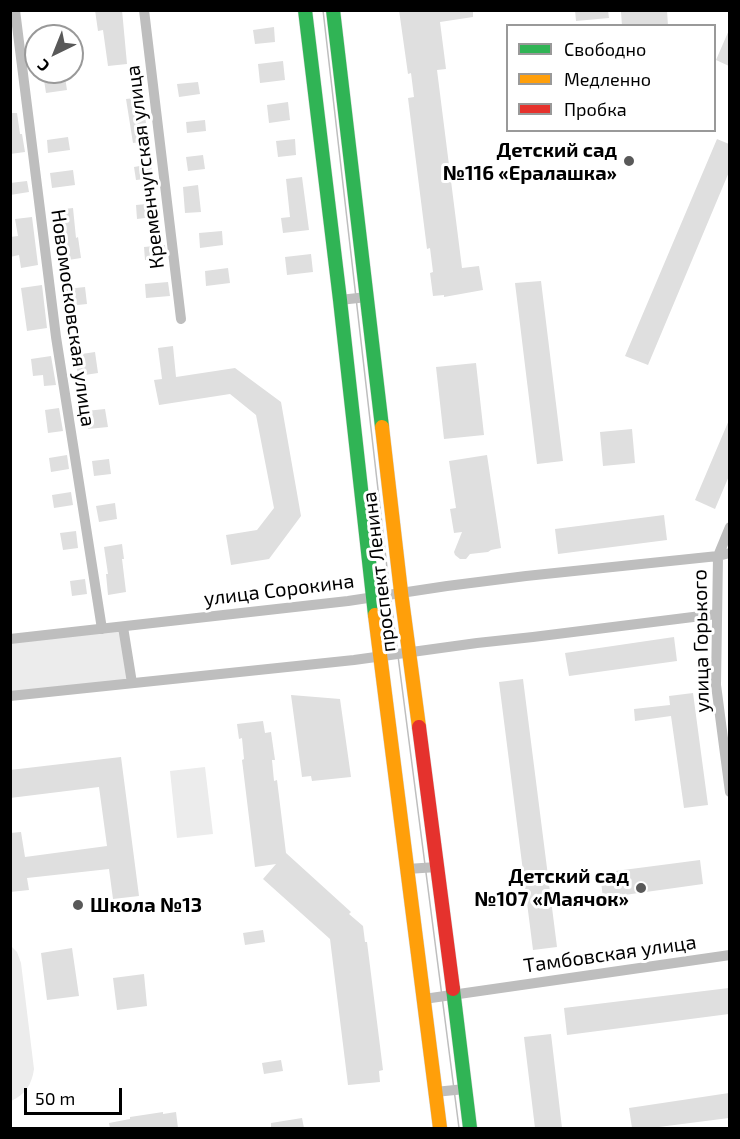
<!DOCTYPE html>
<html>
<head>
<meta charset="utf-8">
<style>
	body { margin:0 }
	#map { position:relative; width:740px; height:1139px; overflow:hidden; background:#fff; font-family:"Exo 2",sans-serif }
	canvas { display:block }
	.frame { position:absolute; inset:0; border:12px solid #000; pointer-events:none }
	.legend { position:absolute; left:506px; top:24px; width:210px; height:108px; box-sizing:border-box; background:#fff; border:2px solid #999; margin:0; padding:8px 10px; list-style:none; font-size:18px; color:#000 }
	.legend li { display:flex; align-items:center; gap:12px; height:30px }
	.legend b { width:30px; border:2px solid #999 }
	.north { position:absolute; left:24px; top:24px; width:60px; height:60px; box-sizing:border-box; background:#fff; border:2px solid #999; border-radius:50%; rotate:223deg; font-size:16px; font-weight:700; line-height:24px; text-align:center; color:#000 }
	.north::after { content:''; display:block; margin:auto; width:21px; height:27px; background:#595959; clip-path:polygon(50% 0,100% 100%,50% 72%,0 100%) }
	.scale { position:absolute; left:24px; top:1088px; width:98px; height:27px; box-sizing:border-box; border:3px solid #000; border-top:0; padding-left:8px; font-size:18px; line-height:21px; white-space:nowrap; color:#000; -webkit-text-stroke:4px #fff; paint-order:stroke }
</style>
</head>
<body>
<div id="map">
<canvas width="740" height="1139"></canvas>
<div class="frame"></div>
<ul class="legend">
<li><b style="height:8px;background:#30b455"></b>Свободно</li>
<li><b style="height:8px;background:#ff9f0a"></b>Медленно</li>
<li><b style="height:8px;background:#e5322d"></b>Пробка</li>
</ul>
<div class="north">С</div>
<div class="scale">50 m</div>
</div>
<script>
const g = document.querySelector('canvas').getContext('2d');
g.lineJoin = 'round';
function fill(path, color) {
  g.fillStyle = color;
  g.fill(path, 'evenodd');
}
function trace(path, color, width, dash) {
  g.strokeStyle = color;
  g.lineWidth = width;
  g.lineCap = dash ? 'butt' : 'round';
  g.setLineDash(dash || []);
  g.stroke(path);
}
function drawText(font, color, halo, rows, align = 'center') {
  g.font = font + ' "Exo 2",sans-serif';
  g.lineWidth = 6;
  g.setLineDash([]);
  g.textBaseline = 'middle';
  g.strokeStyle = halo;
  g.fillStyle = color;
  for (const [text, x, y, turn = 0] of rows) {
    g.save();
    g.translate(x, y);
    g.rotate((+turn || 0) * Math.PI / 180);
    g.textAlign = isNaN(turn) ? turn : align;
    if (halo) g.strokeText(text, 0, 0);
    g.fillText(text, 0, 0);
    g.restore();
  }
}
fill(new Path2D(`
	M123,627L132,683L11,696L10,639Z
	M205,767L213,834L177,838L170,771Z
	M10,945L17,952L21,963L34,1069C32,1084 25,1095 11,1101Z`), '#ececec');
fill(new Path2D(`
	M95,10H122L127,64L108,66L103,30L98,31Z
	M399,10H473V17L440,22L446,69L437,70L462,268L479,266L483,290L444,297V295L433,296L430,273L433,272L430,248L427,249L408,98L414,97L411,73L408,74Z
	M575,10H608L609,18L576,21Z
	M639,10H667L668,26H622L621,12Z
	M274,27L275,42L255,44L253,30Z
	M729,30V66L716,60Z
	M283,61L285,80L260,83L258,64Z
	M65,77L67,90L46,93L44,80Z
	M198,82L200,94L179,97L177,84Z
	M143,97L148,141L133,143L126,99Z
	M288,102L290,120L269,123L267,105Z
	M10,113H17L20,134H22L25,152L10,154Z
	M205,120L206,131L187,133L186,122Z
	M68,137L70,150L48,153L47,140Z
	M295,139L296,155L278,157L276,141Z
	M717,139L729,144V172L648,365L625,356Z
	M203,155L205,169L188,171L186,157Z
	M151,164L153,178L136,180L134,167Z
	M73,170L75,185L52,188L50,173Z
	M302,177L309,230L283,233L281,218L290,217L286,179Z
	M27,181L29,192L10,195V183Z
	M198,185L201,212L185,213L183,187Z
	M159,203L160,216L137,219L136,205Z
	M73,208L76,238L78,237L81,258L62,261L56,210Z
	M32,217L38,265L21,268L19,255L10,257V237L18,236L15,219Z
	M222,231L223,245L200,248L199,233Z
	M165,245L166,258L145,260L144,247Z
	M311,254L313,272L287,275L285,257Z
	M228,268L230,283L206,286L205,271Z
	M541,281L563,461L537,464L515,283Z
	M168,282L170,296L146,298L145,284Z
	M42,285L47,328L27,331L21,288Z
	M85,287L87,304L68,306L66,289Z
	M173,346L176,377L235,368L281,402L301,516L269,559L231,565L226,535L257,530L274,508L256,415L230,394L159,405L154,380L162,379L158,348Z
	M95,352L98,373L78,376L75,355Z
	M51,356L56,385L44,386L43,375L33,376L31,359Z
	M476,363L484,435L444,439L436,367Z
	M59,408L63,431L48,433L45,410Z
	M105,409L108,427L88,429L86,411Z
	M729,420V476L715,509L695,500Z
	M632,429L635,463L603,466L600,432Z
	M67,455L69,469L51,472L49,458Z
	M487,455L501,548L491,550L488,552L470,554L466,559H460L455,555L454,552L462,532L454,533L450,509L456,508L449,461Z
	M109,459L111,474L94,476L92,461Z
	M71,492L73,505L54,508L52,495Z
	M115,503L117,519L99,522L96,506Z
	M664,515L667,540L558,554L555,529Z
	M76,531L78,548L63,550L60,533Z
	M122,544L124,559H122L126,592L108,595L106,574H108L104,547Z
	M85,579L87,594L72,596L70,581Z
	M674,637L677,661L569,676L565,653Z
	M523,679L557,947L533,950L499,682Z
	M693,693L708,805L684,808L671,716L635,721L634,709L670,705L669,696Z
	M291,695L340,699L351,777L312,781L311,776L302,777Z
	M263,721L265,733L271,732L275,760H272L274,781L277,780L286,853L351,912L349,914L363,926L365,942H367L383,1070L379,1071L380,1082L348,1085L330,939L263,879L276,864L255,867L242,760L244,759L242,738L239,739L237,724Z
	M121,757L139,896L113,899L109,869L27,878L29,890L10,892V833L21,832L25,857L107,846L99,787L10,798V770Z
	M700,860L703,884L603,898L600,873Z
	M263,930L265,942L245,945L243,933Z
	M72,948L79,996L47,1000L41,953Z
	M144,974L147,1006L117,1010L113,978Z
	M729,988V1014L567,1035L564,1008Z
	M551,1034L562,1128H535L524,1037Z
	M281,1060L283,1071L264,1074L262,1063Z
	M729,1093V1118L651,1128H632L629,1108Z
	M163,1112V1114L176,1112L178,1128H110L109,1123L130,1119V1117Z
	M302,1118L304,1128H271V1123Z`), '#dfdfdf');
const fast = new Path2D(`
	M305,10L340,300L375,615
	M333,10L382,427
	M453,989L470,1128`);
const slow = new Path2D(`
	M382,427L401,592L419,727
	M375,615L440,1128`);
const jam = new Path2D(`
	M419,727L453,989`);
trace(fast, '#dbdbdb', 15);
trace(slow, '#dbdbdb', 15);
trace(jam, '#dbdbdb', 15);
trace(new Path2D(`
	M15,10L56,337L102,629
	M144,10L181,319
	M340,300L367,297
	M730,527L718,556L716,685L730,792
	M123,627L132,683
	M10,639L348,601L447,586L526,576L718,556L730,553
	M10,696L354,660L477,643L533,637L717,614
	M407,869L437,867
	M424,999L730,955
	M435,1092L465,1089`), '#bebebe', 10);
trace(fast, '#30b455', 14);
trace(slow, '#ff9f0a', 14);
trace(jam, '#e5322d', 14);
trace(new Path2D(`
	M323,10L390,594L459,1128`), '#bebebe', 1.5);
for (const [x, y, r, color] of [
	[629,161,6,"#595959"],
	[641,888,6,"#595959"],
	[78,905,6,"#595959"]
]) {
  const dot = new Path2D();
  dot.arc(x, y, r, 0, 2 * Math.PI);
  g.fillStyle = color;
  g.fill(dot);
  trace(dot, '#fff', 2);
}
drawText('bold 20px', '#000', '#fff', [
	["Детский сад",617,150],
	["№116 «Ералашка»",617,173],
	["Детский сад",629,876],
	["№107 «Маячок»",629,899],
	["Школа №13",90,905,"left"]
], 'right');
drawText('20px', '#000', '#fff', [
	["Кременчугская улица",145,167,-97],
	["Новомосковская улица",73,318,82],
	["проспект Ленина",379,572,-97],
	["улица Сорокина",279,590,-7],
	["улица Горького",701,641,-91],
	["Тамбовская улица",610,954,-8]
]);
</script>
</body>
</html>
